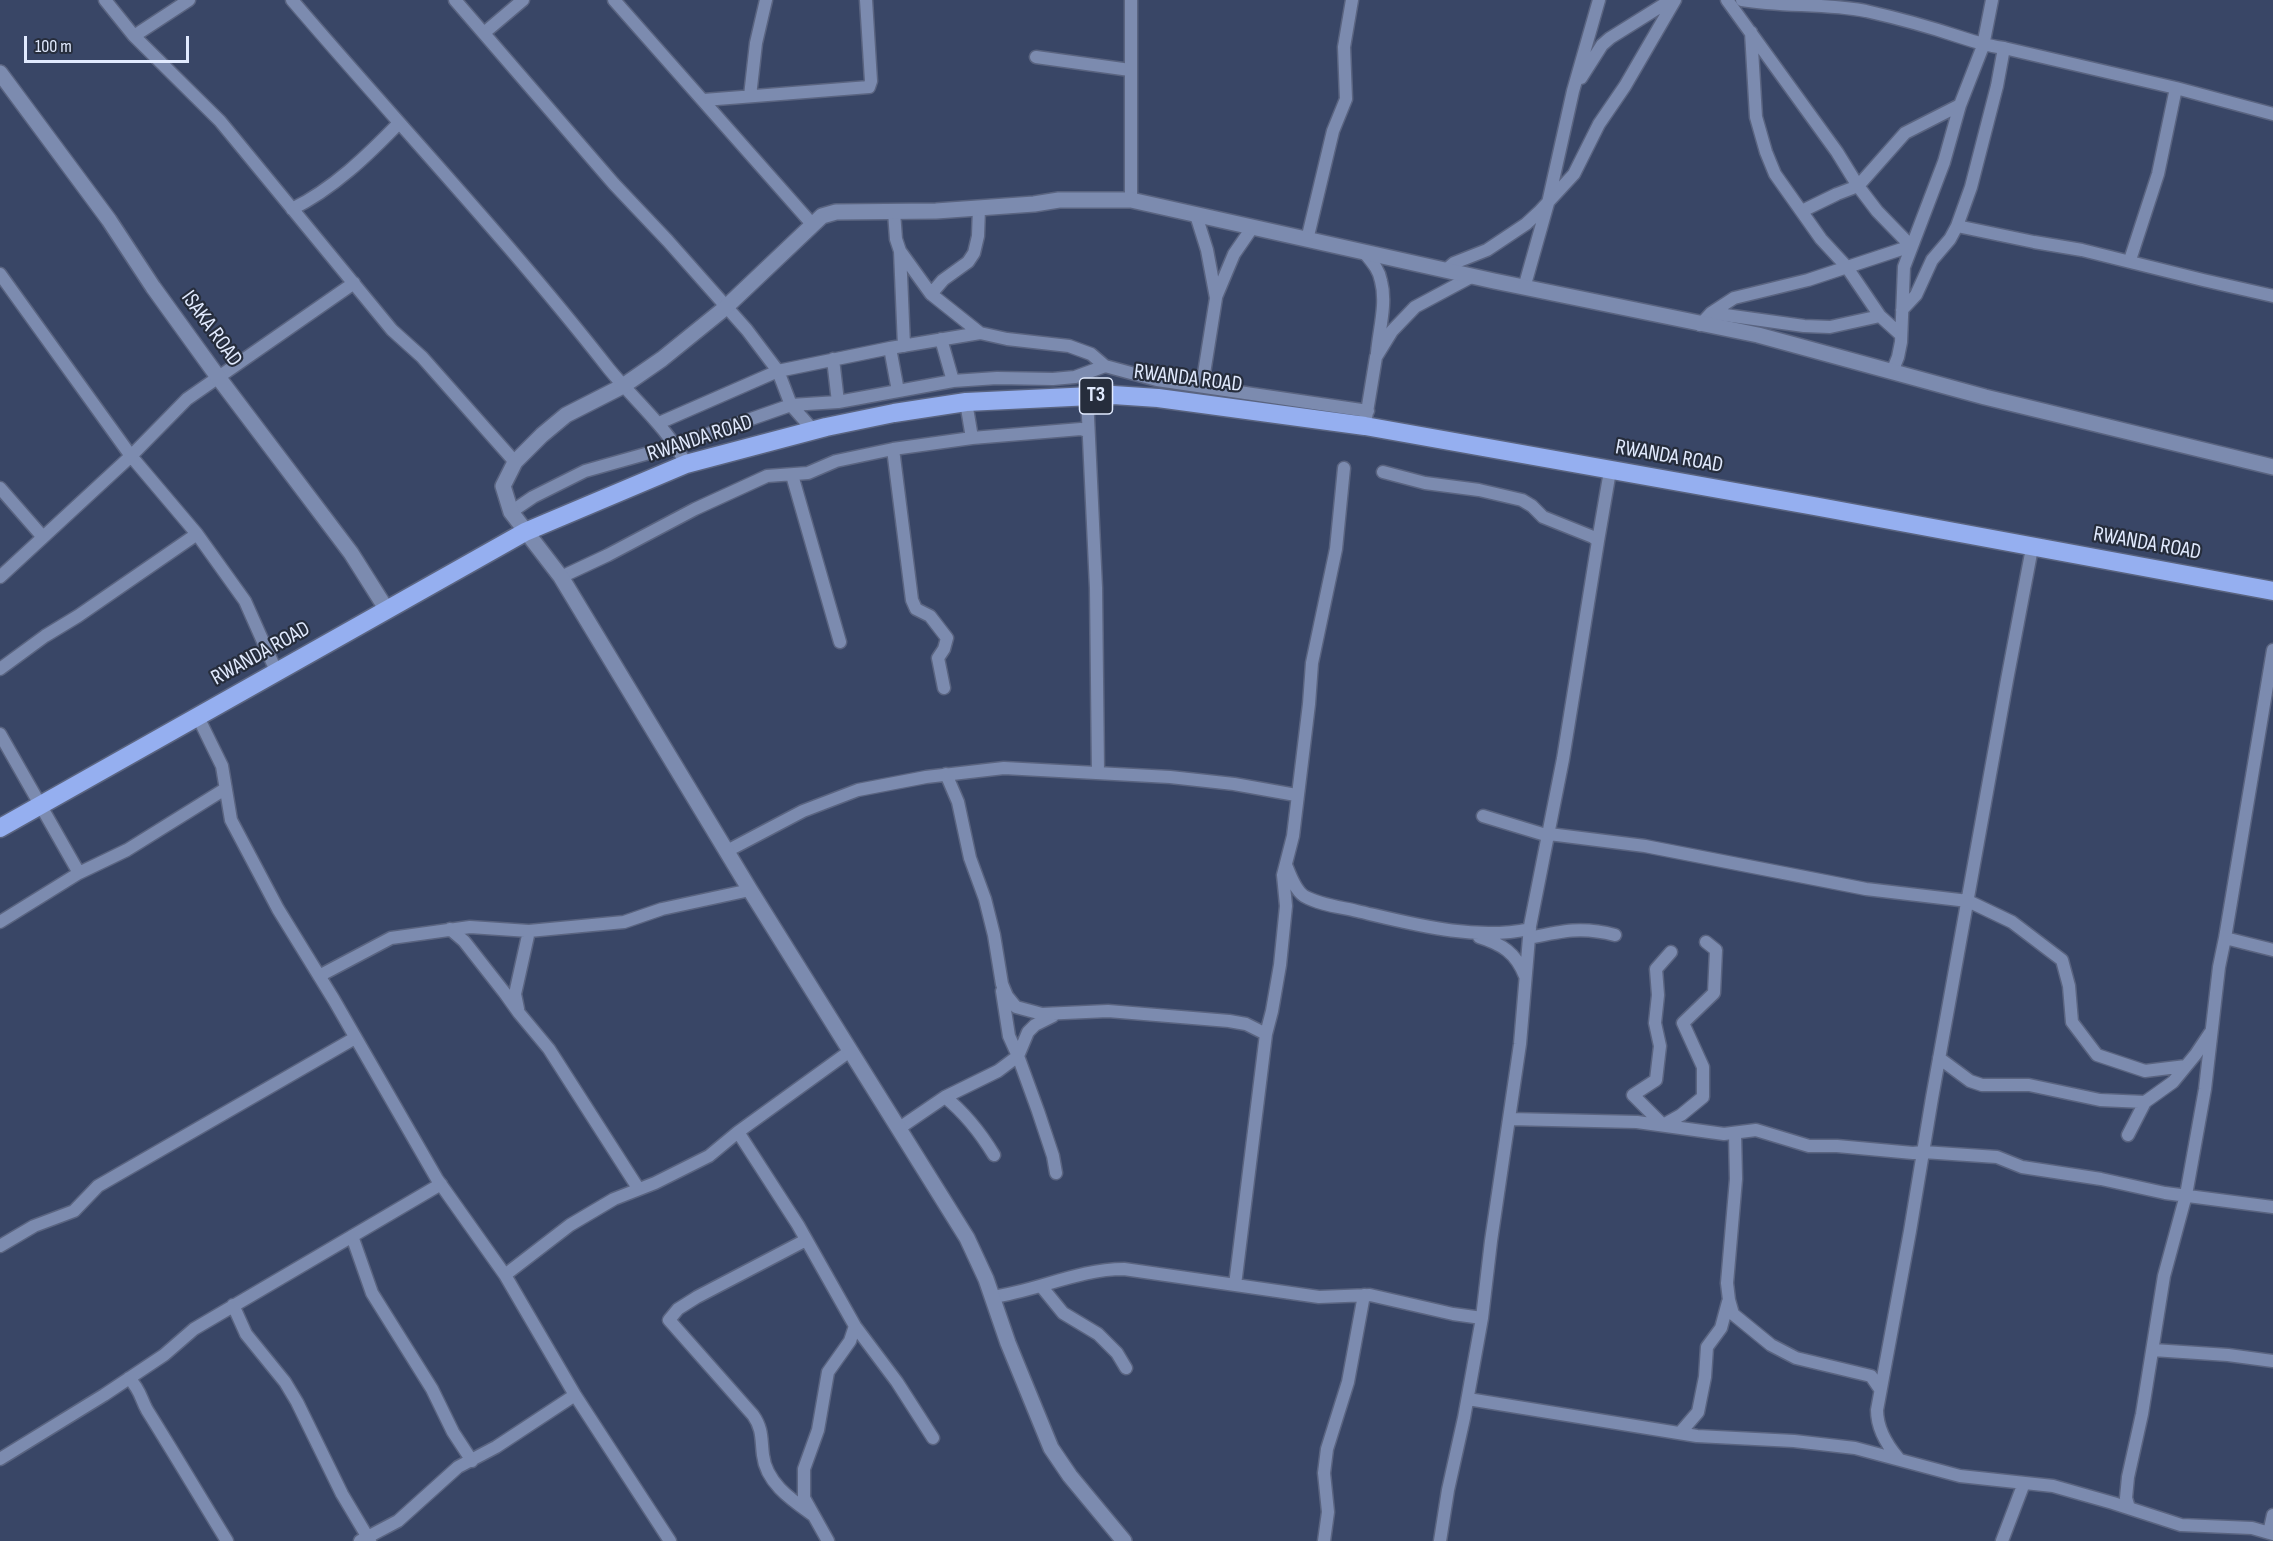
<!DOCTYPE html>
<html>
<head>
<meta charset="utf-8">
<style>
	body { margin:0 }
	#map { position:relative; width:2273px; height:1541px; overflow:hidden; background:#394666; font-family:"Sofia Sans Condensed",sans-serif }
	canvas { display:block }
	.scale { position:absolute; left:24px; top:36px; width:165px; height:27px; box-sizing:border-box; border:3px solid #e1eafe; border-top:0; padding-left:8px; font-size:18px; line-height:21px; white-space:nowrap; color:#e1eafe; -webkit-text-stroke:4px #262d3c; paint-order:stroke }
</style>
</head>
<body>
<div id="map">
<canvas width="2273" height="1541"></canvas>
<div class="scale">100 m</div>
</div>
<script>
const g = document.querySelector('canvas').getContext('2d');
g.lineJoin = 'round';
function trace(path, color, width, dash) {
  g.strokeStyle = color;
  g.lineWidth = width;
  g.lineCap = dash ? 'butt' : 'round';
  g.setLineDash(dash || []);
  g.stroke(path);
}
function drawText(font, color, halo, rows, align = 'center') {
  g.font = font + ' "Sofia Sans Condensed",sans-serif';
  g.lineWidth = 4.5;
  g.setLineDash([]);
  g.textBaseline = 'middle';
  g.strokeStyle = halo;
  g.fillStyle = color;
  for (const [text, x, y, turn = 0] of rows) {
    g.save();
    g.translate(x, y);
    g.rotate((+turn || 0) * Math.PI / 180);
    g.textAlign = isNaN(turn) ? turn : align;
    if (halo) g.strokeText(text, 0, 0);
    g.fillText(text, 0, 0);
    g.restore();
  }
}
const street = new Path2D(`
	M105,0L134,36L220,121L392,330L422,357L515,462
	M292,0C397,123 509,241 609,369C635,401 667,427 686,464
	M455,0L614,184L668,241L747,330L778,371L791,405L813,430
	M614,0L812,224
	M1131,0V200
	M1742,0C1783,7 1826,3 1866,11C1897,18 1930,27 1960,37C1975,42 1988,46 2004,48L2176,88L2273,114
	M1751,32L1756,117L1766,152L1775,174L1821,239L1846,266L1880,316L1901,335
	M484,33L523,0
	M134,36L189,0
	M1036,57L1130,70
	M1581,78L1602,45L1610,38L1671,0
	M750,96L756,43L766,0
	M704,100L869,87L871,81L866,0
	M979,208L978,236L974,253L968,262L943,280L931,294L980,333
	M292,209C333,189 368,155 399,123
	M1802,211L1837,194L1858,186L1905,133L1960,105
	M894,212L896,239L900,251L904,346
	M1196,215L1207,250L1216,298L1202,386
	M1957,226L2034,242L2082,250L2203,280L2273,296
	M1307,240L1333,131L1346,99L1344,47L1352,0
	M900,251L931,294
	M1364,252C1371,261 1379,269 1381,281C1387,303 1379,330 1377,353
	M2130,260L2158,174L2176,88
	M1446,270L1454,263L1487,250L1526,224L1539,212L1574,174L1599,124L1625,86L1675,0
	M0,274L131,456L197,534L245,601L277,673
	M1524,288L1548,203L1573,91L1599,0
	M1216,297L1234,254L1252,228
	M1902,310L1916,295L1932,260L1950,239L1957,226L1971,187L1997,86L2004,48
	M1711,313L1804,326L1830,327L1880,316
	M1700,325L1711,313L1734,298L1808,280L1911,246L1877,211L1858,186L1837,152L1727,0
	M941,339L953,381
	M890,348L898,391
	M833,359L838,402
	M1892,372L1898,357L1901,342L1904,267L1944,162L1960,105L1983,46L1992,0
	M1087,396L1096,588L1098,773
	M966,402L972,438
	M1366,418L1376,357L1392,331L1415,307L1473,276
	M659,423L778,371L890,348L980,333L1007,339L1069,346L1091,354L1105,366L1157,380L1368,411
	M893,449L912,600L916,609L930,616L947,638L944,649L938,658L944,688
	M1383,472L1425,483L1479,490L1522,500L1532,506L1543,517L1593,537L1598,541L1563,759L1530,926L1520,1044L1491,1241L1482,1318L1464,1418L1448,1490L1440,1541
	M792,475L840,642
	M0,488L42,536
	M511,512L533,497L585,471L674,446L791,405L838,402L953,381L997,378L1053,379L1075,377L1105,366
	M1598,541L1610,471
	M0,577L131,456L187,399L354,283
	M561,577L608,555L695,509L767,476L808,473L836,461L893,449L972,438L1081,429L1087,431
	M0,669L45,636L78,616L197,534
	M198,717L222,766L231,820L278,909L334,1000L437,1179L505,1275L575,1395L670,1541
	M0,734L79,873
	M946,774L958,802L970,858L985,899L994,935L1002,984L1007,996L1016,1007L1042,1014L1108,1011L1229,1021L1246,1024L1266,1034
	M1483,816L1549,836
	M1549,834L1645,846L1866,889L1968,901L2012,922L2062,960L2069,986L2072,1022L2097,1055L2145,1071L2186,1066
	M727,851L803,811L858,790L926,777L1004,768L1170,777L1234,784L1296,795
	M1286,865C1290,875 1295,890 1304,896C1320,905 1340,907 1357,911C1413,924 1473,941 1530,929
	M0,922L79,873L127,850L225,789
	M450,929L464,941L504,992L519,1013L549,1049L638,1188
	M1479,937C1502,944 1516,953 1525,976
	M1529,938C1561,931 1582,926 1615,935
	M2225,938L2273,950
	M1671,952L1656,969L1658,995L1655,1023L1660,1046L1656,1080L1633,1095L1663,1125L1681,1115L1703,1097V1067L1683,1023L1714,993L1716,950L1706,942
	M319,976L391,938L470,927L529,931L624,922L662,909L750,890
	M1002,991L1009,1036L1018,1056L1038,1111L1053,1156L1056,1173
	M518,1009L515,994L529,931
	M1939,1058L1970,1081L1982,1085H2029L2100,1100L2145,1102
	M945,1097C966,1114 980,1132 994,1155
	M1510,1119L1637,1122L1724,1134L1756,1130L1809,1146H1837L1913,1153L1923,1152L1997,1157L2022,1167L2101,1179L2165,1193L2273,1207
	M898,1129L945,1097L998,1071L1018,1056L1028,1032L1035,1025L1053,1016
	M738,1132L798,1225L855,1326L897,1382L933,1438
	M1735,1134L1736,1179L1727,1283L1729,1300L1733,1314L1771,1345L1796,1358L1871,1376L1880,1389
	M2128,1135L2145,1102L2173,1082L2196,1054L2210,1033
	M352,1236L372,1293L432,1389L453,1432L472,1461
	M806,1240L697,1297L678,1309L669,1320L753,1415C763,1429 761,1440 763,1455C766,1483 792,1500 813,1515
	M0,1246L34,1226L74,1211L98,1186L355,1038
	M505,1275L570,1225L614,1199L655,1183L709,1156L738,1132L850,1051
	M1235,1285L1266,1034L1272,1011L1280,965L1286,906L1283,875L1293,836L1309,704L1312,663L1336,549L1344,468
	M1041,1286L1063,1313L1098,1334L1117,1353L1126,1368
	M992,1297C1037,1291 1078,1269 1124,1269L1319,1297L1370,1295L1453,1314L1482,1318
	M233,1305L246,1334L285,1382L297,1402L342,1494L370,1541
	M2153,1350L2228,1355L2273,1361
	M129,1378C141,1391 140,1397 147,1410C174,1453 200,1497 227,1541
	M1468,1399L1697,1436L1794,1441L1855,1448L1960,1476L2053,1486L2113,1503L2181,1525L2252,1528L2273,1534
	M1680,1433L1698,1412L1705,1377L1707,1347L1721,1328L1728,1302
	M1898,1458C1887,1445 1877,1428 1877,1410L1910,1231L1932,1098L2007,680L2032,548
	M0,1459L104,1395L164,1355L194,1329L441,1184
	M2129,1508L2126,1498L2128,1477L2142,1414L2164,1276L2186,1195L2205,1089L2219,967L2225,938L2273,650
	M2269,1533L2273,1515
	M360,1541L398,1521L458,1467L496,1447L575,1395
	M828,1541L804,1498V1469L818,1430L828,1372L850,1341L855,1326
	M1324,1541L1328,1512L1324,1473L1327,1449L1348,1382L1364,1295
	M2002,1541L2024,1483`);
const secondary = new Path2D(`
	M0,73L109,220L153,287L218,377L351,553L387,610
	M1124,1541L1070,1476L1051,1448L1008,1343L986,1279L967,1238L750,890L561,577L511,512L503,486L515,462L542,435L566,415L623,386L662,359L725,308L822,216L836,212L936,211L1034,204L1059,200H1131L1494,281L1758,335L1985,397L2273,467`);
const highway = new Path2D(`
	M0,828L525,532L686,464L826,427L894,413L966,402L1113,395L1158,398L1365,426L1814,506L2273,591`);
trace(street, '#5a6480', 15);
trace(secondary, '#5a6480', 18);
trace(highway, '#5a6480', 21);
trace(street, '#7c8baf', 12);
trace(secondary, '#7c8baf', 15);
trace(highway, '#95aff0', 18);
for (const [x, y, w] of [
	[1096,396,33]
]) {
  const box = new Path2D();
  box.roundRect(x - w / 2, y - 18, w, 36, 4.5);
  g.fillStyle = '#262d3c';
  g.fill(box);
  trace(box, '#e1eafe', 1.5);
}
drawText('bold 21px', '#e1eafe', null, [
	["T3",1096,396]
]);
drawText('22px', '#e1eafe', '#262d3c', [
	["ISAKA ROAD",211,329,54],
	["RWANDA ROAD",1188,379,7],
	["RWANDA ROAD",700,439,-18],
	["RWANDA ROAD",1669,457,10],
	["RWANDA ROAD",2147,544,10],
	["RWANDA ROAD",261,654,-29]
]);
</script>
</body>
</html>
